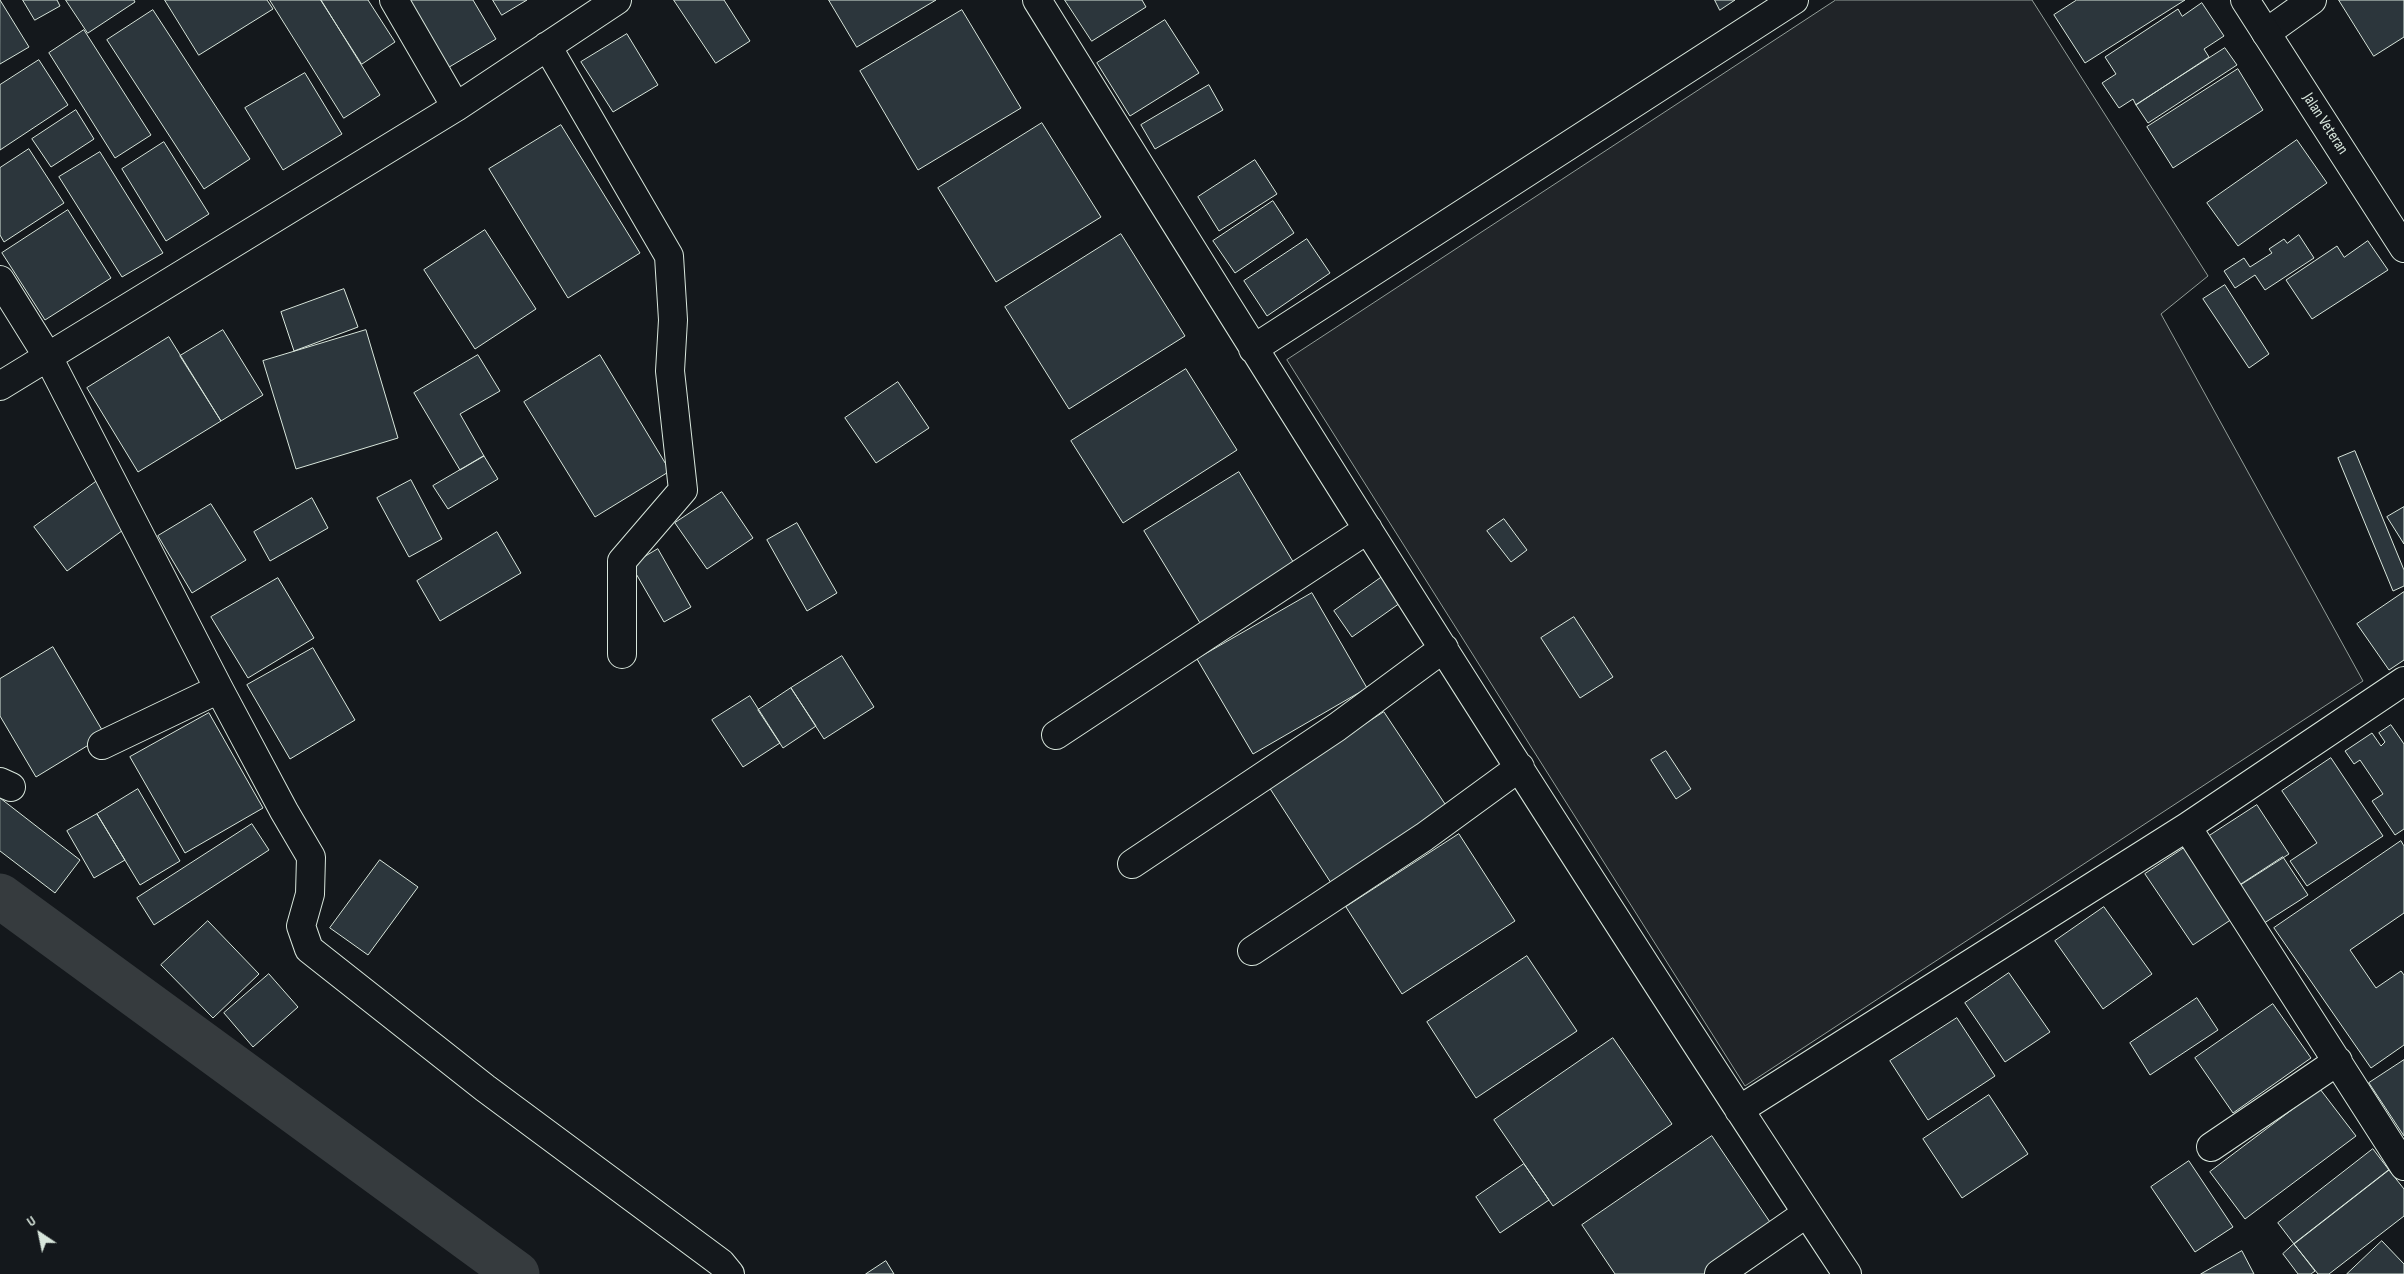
<!DOCTYPE html>
<html>
<head>
<meta charset="utf-8">
<style>
	body { margin:0 }
	#map { position:relative; width:2404px; height:1274px; overflow:hidden; background:#14181c; font-family:"Sofia Sans Condensed",sans-serif }
	canvas { display:block }
	.north { position:absolute; left:15px; top:1209px; width:50px; height:50px; -webkit-text-stroke:4px #14181c; paint-order:stroke; rotate:326deg; font-size:14px; font-weight:700; line-height:20px; text-align:center; color:#d8e6dc }
	.north::after { content:''; display:block; margin:auto; width:18px; height:22px; background:#d8e6dc; clip-path:polygon(50% 0,100% 100%,50% 72%,0 100%) }
</style>
</head>
<body>
<div id="map">
<canvas width="2404" height="1274"></canvas>
<div class="north">U</div>
</div>
<script>
const g = document.querySelector('canvas').getContext('2d');
g.lineJoin = 'round';
function fill(path, color) {
  g.fillStyle = color;
  g.fill(path, 'evenodd');
}
function trace(path, color, width, dash) {
  g.strokeStyle = color;
  g.lineWidth = width;
  g.lineCap = dash ? 'butt' : 'round';
  g.setLineDash(dash || []);
  g.stroke(path);
}
function drawText(font, color, halo, rows, align = 'center') {
  g.font = font + ' "Sofia Sans Condensed",sans-serif';
  g.lineWidth = 4;
  g.setLineDash([]);
  g.textBaseline = 'middle';
  g.strokeStyle = halo;
  g.fillStyle = color;
  for (const [text, x, y, turn = 0] of rows) {
    g.save();
    g.translate(x, y);
    g.rotate((+turn || 0) * Math.PI / 180);
    g.textAlign = isNaN(turn) ? turn : align;
    if (halo) g.strokeText(text, 0, 0);
    g.fillText(text, 0, 0);
    g.restore();
  }
}
const green = new Path2D(`
	M1836,0H2032L2208,276L2161,314L2363,681L1745,1086L1287,360Z`);
fill(green, '#202428');
trace(green, '#939e99', 1);
trace(new Path2D(`
	M0,896L517,1274`), '#363b3e', 45);
const building = new Path2D(`
	M0,0L29,47L0,64Z
	M23,0H57L60,6L35,20Z
	M66,0H134L135,2L88,33Z
	M165,0H267L273,9L199,55Z
	M270,0H321L380,95L344,118Z
	M321,0H368L395,42L362,64Z
	M405,0H473L496,39L446,69Z
	M493,0H527L502,15Z
	M674,0H724L750,41L716,63Z
	M829,0H936L857,47Z
	M1065,0H1142L1146,7L1092,41Z
	M1715,0H1735L1720,10Z
	M2077,0H2185L2085,63L2054,15Z
	M2339,0H2404V37L2374,56Z
	M2202,3L2224,36L2204,49L2209,57L2136,105L2133,99L2119,108L2102,83L2116,74L2105,57L2178,9L2182,16Z
	M153,10L250,159L204,189L107,40Z
	M962,10L1021,108L918,170L860,71Z
	M1165,20L1199,73L1130,116L1097,63Z
	M84,30L151,135L115,158L49,53Z
	M627,34L658,85L613,112L581,62Z
	M2225,48L2237,65L2148,123L2136,105Z
	M39,60L68,105L0,150V85Z
	M2238,69L2263,110L2173,168L2147,127Z
	M305,73L342,134L283,170L245,108Z
	M1209,85L1223,110L1155,149L1141,125Z
	M76,110L94,139L51,167L32,139Z
	M1042,123L1101,217L996,282L938,188Z
	M561,125L640,253L568,298L489,169Z
	M2297,140L2327,183L2238,246L2207,203Z
	M164,142L209,214L166,241L122,169Z
	M29,149L64,203L4,242L0,235V168Z
	M100,152L163,253L122,277L59,177Z
	M1255,160L1277,194L1219,231L1198,197Z
	M1273,201L1294,233L1235,273L1213,241Z
	M68,210L111,278L45,320L2,253Z
	M485,230L536,309L475,349L424,270Z
	M1121,234L1185,336L1069,409L1005,307Z
	M2299,235L2314,258L2265,290L2255,275L2235,288L2224,271L2244,258L2250,267L2272,253L2269,249L2284,239L2287,243Z
	M1307,239L1330,273L1267,316L1244,281Z
	M2368,241L2388,270L2312,319L2286,280L2337,246L2344,257Z
	M2225,285L2269,354L2249,368L2203,299Z
	M344,289L358,327L294,351L281,312Z
	M223,330L263,395L221,421L180,356Z
	M366,330L398,438L296,469L263,361Z
	M169,337L221,421L138,472L87,388Z
	M478,355L500,391L460,414L484,456L460,470L414,393Z
	M600,355L670,471L595,517L524,402Z
	M1186,369L1237,450L1123,523L1071,441Z
	M898,382L929,428L876,463L845,418Z
	M2355,451L2404,570V586L2393,591L2338,458Z
	M484,456L498,479L448,509L433,486Z
	M1239,472L1295,565L1200,623L1144,531Z
	M411,480L442,539L409,557L377,498Z
	M97,481L130,525L67,571L34,527Z
	M722,492L753,538L707,569L675,523Z
	M312,498L328,528L270,561L254,532Z
	M211,504L246,560L192,593L158,536Z
	M2404,507V544L2387,517Z
	M1504,519L1527,550L1511,562L1487,531Z
	M797,523L837,593L807,611L767,540Z
	M497,532L521,573L440,621L417,581Z
	M658,549L691,607L664,622L631,565Z
	M1382,577L1400,603L1352,637L1334,611Z
	M278,578L314,638L248,678L211,617Z
	M2404,592V660L2389,670L2357,624Z
	M1312,593L1367,688L1253,754L1197,659Z
	M1574,617L1613,677L1580,698L1541,638Z
	M53,647L105,735L36,777L0,716V679Z
	M313,648L355,720L290,759L247,685Z
	M842,656L874,707L824,739L791,688Z
	M791,688L816,726L783,748L758,710Z
	M750,696L780,743L743,767L712,720Z
	M1384,712L1449,810L1333,886L1269,787Z
	M209,713L263,808L185,853L130,757Z
	M2391,725L2404,744V829L2395,835L2372,801L2383,794L2360,760L2354,764L2345,751L2372,733L2381,746L2385,742L2379,733Z
	M1666,751L1691,789L1676,799L1651,760Z
	M2331,758L2383,836L2307,886L2290,861L2317,843L2282,791Z
	M138,789L180,861L140,885L97,814Z
	M0,798L80,860L55,893L0,851Z
	M2257,805L2289,854L2234,889L2203,840Z
	M97,814L125,860L94,878L67,831Z
	M252,824L269,850L154,925L137,898Z
	M1459,834L1515,921L1402,994L1346,907Z
	M2401,841L2404,846V913L2350,950L2376,988L2401,971L2404,975V1045L2371,1068L2274,928Z
	M2184,848L2232,919L2193,945L2145,874Z
	M2283,857L2308,895L2258,927L2234,889Z
	M380,860L418,887L368,955L330,928Z
	M2104,907L2152,974L2103,1009L2055,941Z
	M208,921L259,974L213,1018L161,965Z
	M1527,956L1577,1031L1476,1098L1427,1022Z
	M2009,973L2050,1032L2005,1062L1965,1003Z
	M269,974L298,1007L253,1047L224,1013Z
	M2197,998L2218,1030L2150,1075L2130,1043Z
	M2273,1004L2311,1058L2233,1113L2195,1058Z
	M1957,1018L1995,1076L1928,1120L1890,1061Z
	M1613,1038L1672,1124L1553,1206L1494,1120Z
	M2404,1060V1136L2369,1083Z
	M2320,1089L2356,1136L2245,1219L2210,1172Z
	M1989,1095L2028,1154L1962,1198L1923,1139Z
	M1712,1136L1774,1228L1707,1274H1615L1582,1225Z
	M2373,1149L2389,1170L2294,1244L2278,1223Z
	M2189,1161L2233,1227L2195,1252L2151,1187Z
	M1524,1164L1549,1200L1500,1233L1476,1197Z
	M2389,1170L2404,1189V1216L2329,1274H2318L2294,1244Z
	M2382,1241L2404,1264V1274H2347Z
	M2294,1244L2315,1271L2311,1274H2298L2283,1254Z
	M2242,1251L2254,1274H2201Z
	M886,1261L894,1274H866Z`);
fill(building, '#2c363c');
trace(building, '#d8e6dc', 1);
const minor = new Path2D(`
	M394,0L456,107
	M1037,0C1302,428 1570,854 1847,1274
	M2266,33L2312,0
	M547,46L669,256L673,320L670,371L683,490L622,561V654
	M0,280L48,357L219,689L284,811L311,857L310,894L301,926L309,949L485,1088L721,1263L730,1274
	M1253,349L1794,0
	M0,386L456,107L617,0
	M1056,735L1368,529
	M102,745L219,689
	M0,782L11,787
	M2187,827L2404,1166
	M1132,864L1337,727L1444,648
	M1252,951L1424,837L1520,767
	M1739,1110L2187,827L2404,681
	M2211,1147L2338,1061
	M1719,1274L1807,1213`);
const major = new Path2D(`
	M2245,0L2404,248`);
trace(minor, '#d8e6dc', 30);
trace(major, '#d8e6dc', 30);
trace(minor, '#14181c', 28);
trace(major, '#14181c', 28);
drawText('16px', '#d8e6dc', '#14181c', [
	["Jalan Veteran",2325,124,57]
]);
</script>
</body>
</html>
